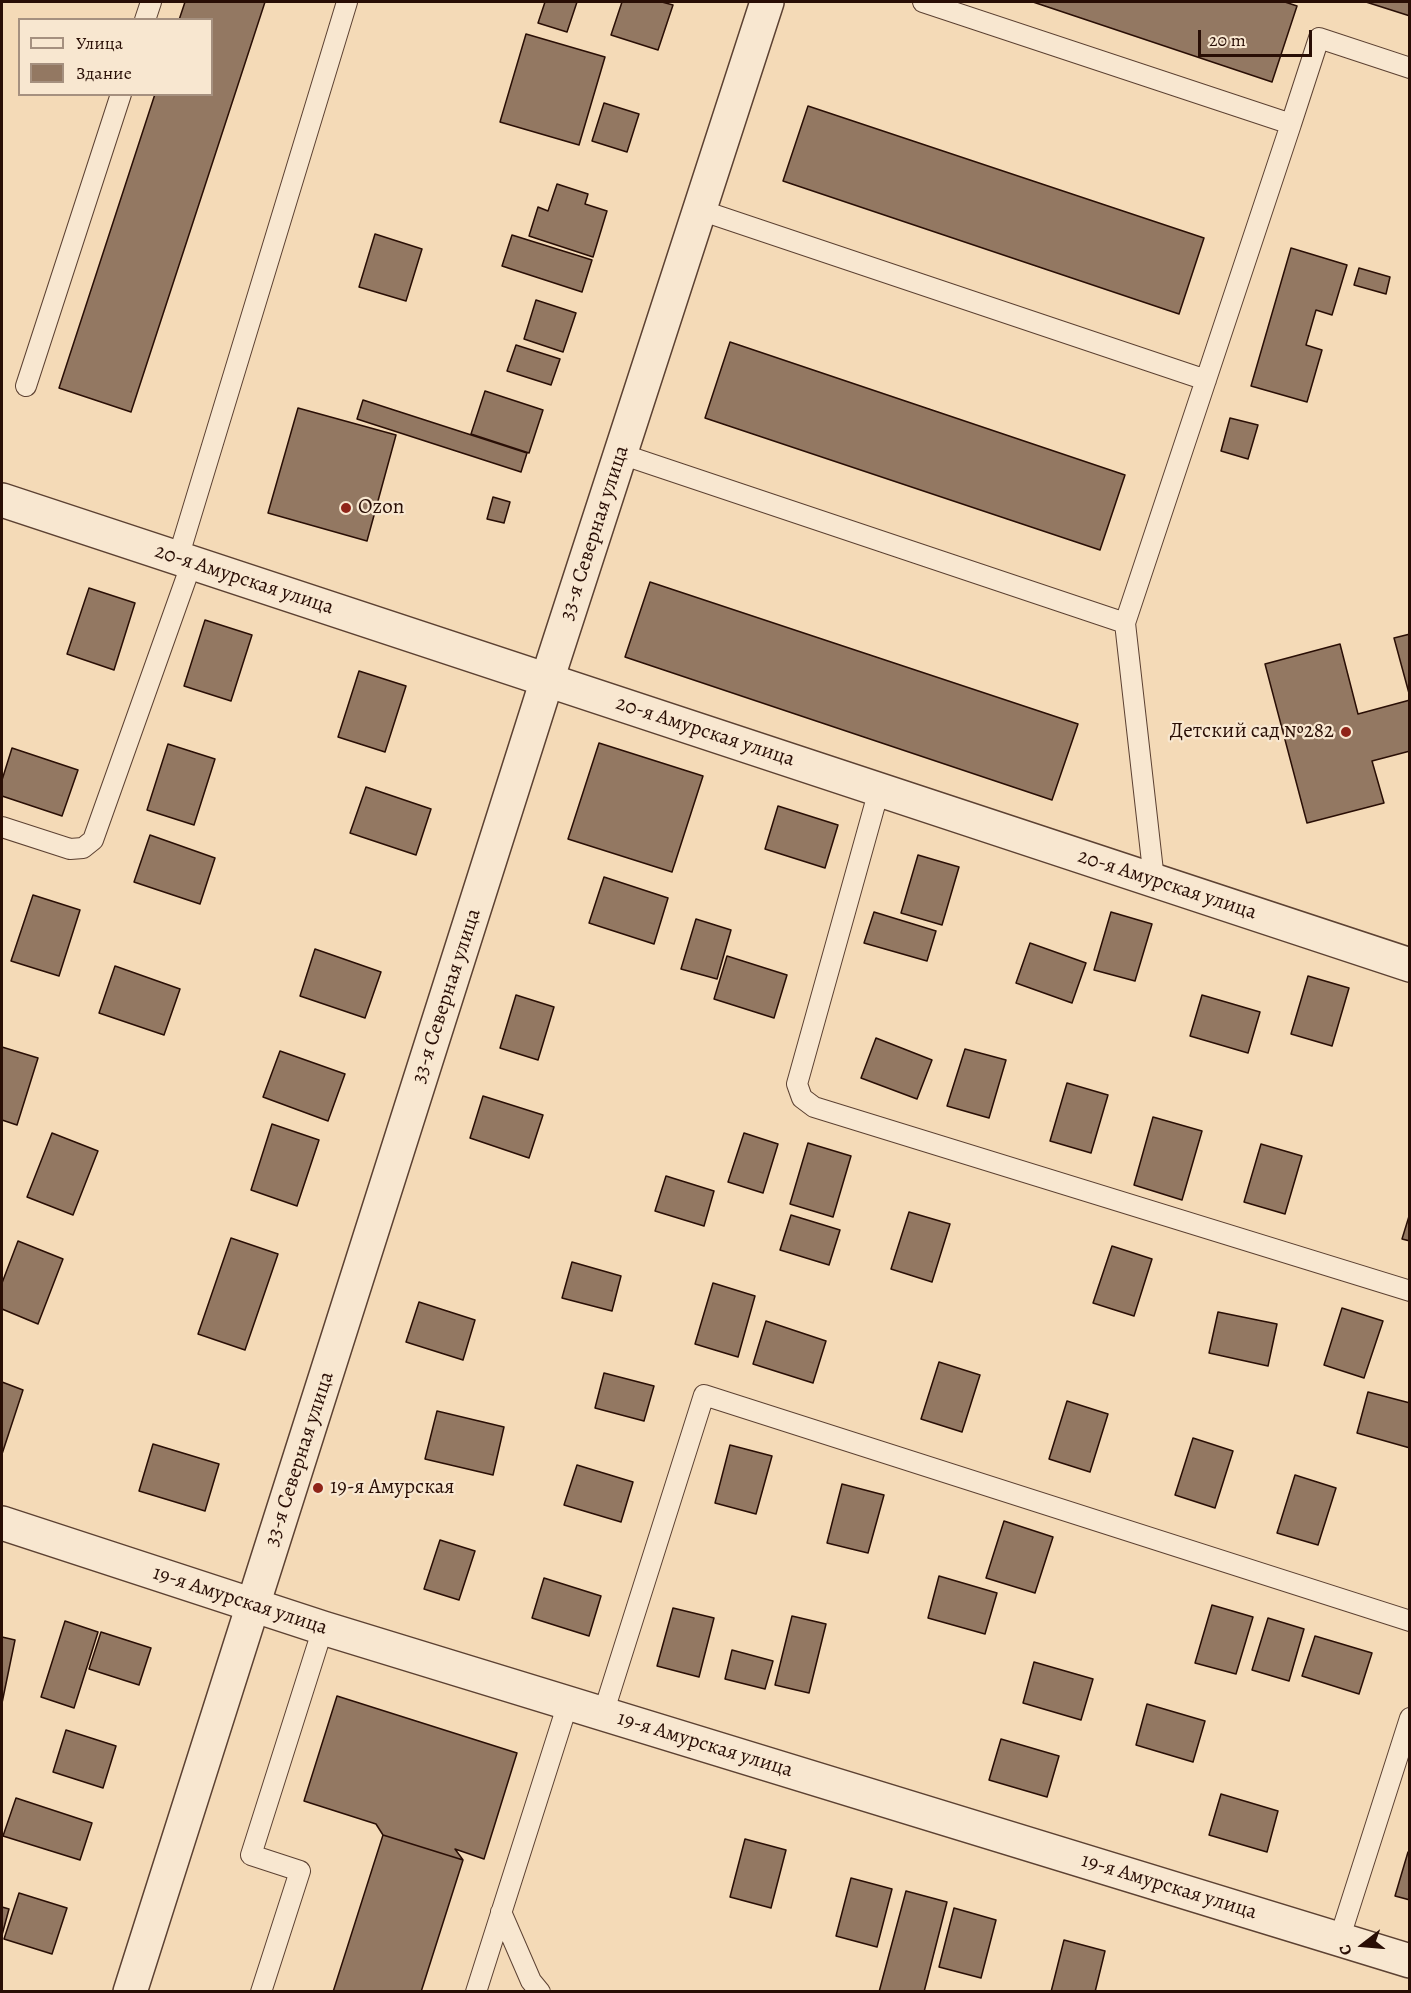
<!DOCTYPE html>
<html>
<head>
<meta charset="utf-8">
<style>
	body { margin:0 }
	#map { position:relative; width:1411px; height:1993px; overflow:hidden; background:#f4dab7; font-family:Alegreya,serif }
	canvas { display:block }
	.frame { position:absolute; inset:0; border:3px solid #290e05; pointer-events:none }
	.legend { position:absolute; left:18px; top:18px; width:195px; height:78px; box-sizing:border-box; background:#f8e7d0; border:2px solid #a5907f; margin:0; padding:8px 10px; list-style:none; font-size:18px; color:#290e05 }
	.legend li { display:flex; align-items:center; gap:12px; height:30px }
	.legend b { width:30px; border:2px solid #a5907f }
	.north { position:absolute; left:1333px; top:1915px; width:60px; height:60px; -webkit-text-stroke:4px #f8e7d0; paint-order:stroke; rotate:254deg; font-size:16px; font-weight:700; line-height:24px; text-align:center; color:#290e05 }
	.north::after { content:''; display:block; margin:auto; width:21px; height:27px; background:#290e05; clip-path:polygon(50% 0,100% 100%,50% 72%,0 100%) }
	.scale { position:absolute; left:1198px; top:30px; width:114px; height:27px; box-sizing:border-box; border:3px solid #290e05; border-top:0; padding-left:8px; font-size:18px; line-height:21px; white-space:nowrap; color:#290e05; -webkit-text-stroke:4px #f8e7d0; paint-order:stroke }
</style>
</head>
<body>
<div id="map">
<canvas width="1411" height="1993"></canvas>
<div class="frame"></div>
<ul class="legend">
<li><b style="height:8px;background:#f8e7d0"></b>Улица</li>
<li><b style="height:16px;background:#937862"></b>Здание</li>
</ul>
<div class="north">С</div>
<div class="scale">20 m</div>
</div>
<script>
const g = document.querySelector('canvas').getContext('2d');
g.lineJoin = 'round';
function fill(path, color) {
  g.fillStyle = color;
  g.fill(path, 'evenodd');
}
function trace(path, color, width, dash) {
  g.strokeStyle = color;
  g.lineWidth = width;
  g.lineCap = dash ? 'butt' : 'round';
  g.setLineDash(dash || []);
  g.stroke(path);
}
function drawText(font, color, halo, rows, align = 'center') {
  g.font = font + ' Alegreya,serif';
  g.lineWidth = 4.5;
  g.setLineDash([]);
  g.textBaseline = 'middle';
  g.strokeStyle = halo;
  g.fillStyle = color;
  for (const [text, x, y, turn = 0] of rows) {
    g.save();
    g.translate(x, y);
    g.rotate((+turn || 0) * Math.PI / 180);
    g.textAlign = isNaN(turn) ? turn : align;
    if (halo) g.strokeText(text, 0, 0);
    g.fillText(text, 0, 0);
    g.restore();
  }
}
const building = new Path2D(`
	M185,2H265L131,412L59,388L155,94H212V20H179Z
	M545,2H577L567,32L538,23Z
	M622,2H662L673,5L658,50L611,35Z
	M1033,2H1285L1297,6L1272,82Z
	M1366,2H1410V16Z
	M526,34L605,57L579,145L500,122Z
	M604,103L639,114L627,152L592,141Z
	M808,106L1204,238L1179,314L783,181Z
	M557,184L588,194L585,204L607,211L593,257L529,236L538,207L548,211Z
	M375,234L422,249L406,301L359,287Z
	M512,235L592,260L582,292L502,266Z
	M1291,248L1347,265L1332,315L1316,310L1306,345L1322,350L1307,402L1251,386Z
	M1359,268L1390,277L1386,294L1354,285Z
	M536,300L576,313L563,352L524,339Z
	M730,342L1125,475L1100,550L705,418Z
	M516,345L560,359L551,385L507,371Z
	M485,391L543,410L529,453L471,434Z
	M363,400L527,453L521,472L357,419Z
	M298,408L396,435L367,541L268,513Z
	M1230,418L1258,425L1248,459L1221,451Z
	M493,497L510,502L504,523L487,519Z
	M650,582L1078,724L1052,800L625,657Z
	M89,588L135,603L114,670L67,654Z
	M205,620L252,635L231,701L184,686Z
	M1410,634V697L1394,638Z
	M1340,644L1358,714L1410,700V751L1372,761L1384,803L1307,823L1265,664Z
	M359,671L406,686L385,752L338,737Z
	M599,743L703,776L672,872L568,839Z
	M168,744L215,759L194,825L147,810Z
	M12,748L78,770L62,816L2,796V780Z
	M366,787L431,809L416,855L350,833Z
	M778,806L838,825L825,868L765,849Z
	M150,835L215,858L200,904L134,882Z
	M918,855L959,867L942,925L901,913Z
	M604,877L668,898L654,944L589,923Z
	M33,895L80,910L59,976L11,961Z
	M874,912L936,931L927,961L864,943Z
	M1111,912L1152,924L1135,981L1094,970Z
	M696,919L731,930L717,979L681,969Z
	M1030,943L1086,963L1072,1003L1016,983Z
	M315,949L381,972L365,1018L300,996Z
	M727,956L787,975L774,1018L714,999Z
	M115,966L180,989L164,1035L99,1013Z
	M1308,976L1349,988L1332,1046L1291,1034Z
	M516,995L554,1007L538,1060L500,1048Z
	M1202,995L1260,1012L1248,1053L1190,1036Z
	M876,1038L932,1060L917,1099L861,1078Z
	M2,1047L38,1058L17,1125L2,1120Z
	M965,1049L1006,1060L989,1118L947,1106Z
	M280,1051L345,1074L328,1121L263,1097Z
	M1067,1083L1108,1095L1091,1153L1050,1141Z
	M483,1096L543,1115L529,1158L470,1138Z
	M1153,1117L1202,1131L1182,1200L1134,1185Z
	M272,1124L319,1140L297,1206L251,1190Z
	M52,1133L98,1151L73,1215L27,1197Z
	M744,1133L778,1144L763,1193L728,1182Z
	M808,1143L851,1156L833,1217L790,1204Z
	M1261,1144L1302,1156L1285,1214L1244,1202Z
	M666,1176L714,1191L704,1226L655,1211Z
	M909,1212L950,1224L932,1282L891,1269Z
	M1410,1213V1241L1402,1239Z
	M791,1215L840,1230L829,1265L780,1250Z
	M231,1238L278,1254L245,1350L198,1334Z
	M18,1241L63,1259L38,1324L2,1309V1283Z
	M1112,1246L1152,1259L1134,1316L1093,1303Z
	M572,1262L621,1276L612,1311L562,1298Z
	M713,1283L755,1296L738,1357L695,1344Z
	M419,1302L475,1320L463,1360L406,1342Z
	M1342,1308L1383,1321L1364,1378L1324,1365Z
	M1218,1312L1277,1324L1268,1366L1209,1353Z
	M766,1321L826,1341L813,1383L753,1364Z
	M939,1362L980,1375L962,1432L921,1419Z
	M604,1373L654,1386L644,1421L595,1408Z
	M2,1382L23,1390L2,1454Z
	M1368,1392L1410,1403V1448L1357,1433Z
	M1067,1401L1108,1414L1090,1472L1049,1459Z
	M437,1411L504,1427L493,1475L425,1459Z
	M1193,1438L1233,1451L1215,1508L1175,1495Z
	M153,1444L219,1464L205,1511L139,1491Z
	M730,1445L772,1456L756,1514L715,1503Z
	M577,1465L633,1482L621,1522L564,1505Z
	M1295,1475L1336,1488L1318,1545L1277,1533Z
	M842,1484L884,1495L868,1553L827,1543Z
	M1004,1521L1053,1537L1035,1593L986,1578Z
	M440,1540L475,1551L459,1600L424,1589Z
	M939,1576L997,1593L985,1634L928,1618Z
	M544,1578L601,1596L589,1636L532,1618Z
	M1212,1605L1253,1617L1236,1674L1195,1663Z
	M673,1608L714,1618L699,1677L657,1666Z
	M792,1616L826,1624L809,1693L775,1685Z
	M1268,1618L1304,1629L1289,1681L1252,1670Z
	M65,1621L98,1632L74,1708L41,1697Z
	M101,1632L151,1648L139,1685L89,1669Z
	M1315,1636L1372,1653L1359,1694L1302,1676Z
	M2,1637L15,1640L2,1703Z
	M732,1650L773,1661L765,1689L725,1679Z
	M1034,1662L1093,1679L1081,1720L1023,1703Z
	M337,1696L517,1753L484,1859L455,1849L463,1860L383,1835L376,1824L304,1801Z
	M1147,1704L1205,1721L1193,1762L1136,1745Z
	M66,1730L116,1746L103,1788L53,1772Z
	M1001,1739L1059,1756L1047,1797L989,1780Z
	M1221,1794L1278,1811L1267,1852L1209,1835Z
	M16,1798L92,1823L80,1860L3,1836Z
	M383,1835L463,1860L421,1992H333Z
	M745,1839L786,1850L771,1908L730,1897Z
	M1408,1852H1410V1900L1395,1896Z
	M851,1878L892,1889L877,1947L836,1936Z
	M906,1891L947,1902L924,1992H879Z
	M19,1893L67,1908L52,1954L4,1939Z
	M2,1907L9,1909L2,1935Z
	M954,1908L996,1920L981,1978L939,1967Z
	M1064,1940L1105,1951L1095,1992H1051Z`);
fill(building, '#937862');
trace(building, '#290e05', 1.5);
const service = new Path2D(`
	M923,2L1291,124L1319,38L1410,68
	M145,20L151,2
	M700,210L1206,380
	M26,386L121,94
	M621,454L1125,623
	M178,558L347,2
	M879,790L797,1084L802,1098L814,1107L1410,1291
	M2,827L70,849L83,848L93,840L192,562
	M1154,880L1125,623L1291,124
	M603,1714L704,1395L1410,1621
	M501,1912L531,1981L540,1992
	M1339,1940L1410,1718
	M261,1992L300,1871L251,1855L323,1628
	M476,1992L568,1703`);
const minor = new Path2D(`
	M2,500L1410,965
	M2,1523L323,1628L1410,1961`);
const tertiary = new Path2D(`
	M130,1992L547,680L767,2`);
trace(service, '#5c4132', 22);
trace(minor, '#5c4132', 36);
trace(tertiary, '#5c4132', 36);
trace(service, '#f8e7d0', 20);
trace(minor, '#f8e7d0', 33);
trace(tertiary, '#f8e7d0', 33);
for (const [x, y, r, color] of [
	[346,508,6,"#8f2418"],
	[1346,732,6,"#8f2418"],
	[318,1488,6,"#8f2418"]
]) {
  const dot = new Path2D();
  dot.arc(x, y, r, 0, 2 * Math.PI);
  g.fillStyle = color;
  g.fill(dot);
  trace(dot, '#f8e7d0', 2);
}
drawText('21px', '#290e05', '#f8e7d0', [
	["Ozon",358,508],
	["Детский сад №282",1334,732,"right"],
	["19-я Амурская",330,1488]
], 'left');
drawText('21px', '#290e05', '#f8e7d0', [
	["33-я Северная улица",595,533,-72],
	["20-я Амурская улица",244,580,18],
	["20-я Амурская улица",705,732,18],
	["20-я Амурская улица",1167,885,18],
	["33-я Северная улица",447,996,-72],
	["33-я Северная улица",300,1459,-72],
	["19-я Амурская улица",240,1601,18],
	["19-я Амурская улица",705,1745,17],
	["19-я Амурская улица",1169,1887,17]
]);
</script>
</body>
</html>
